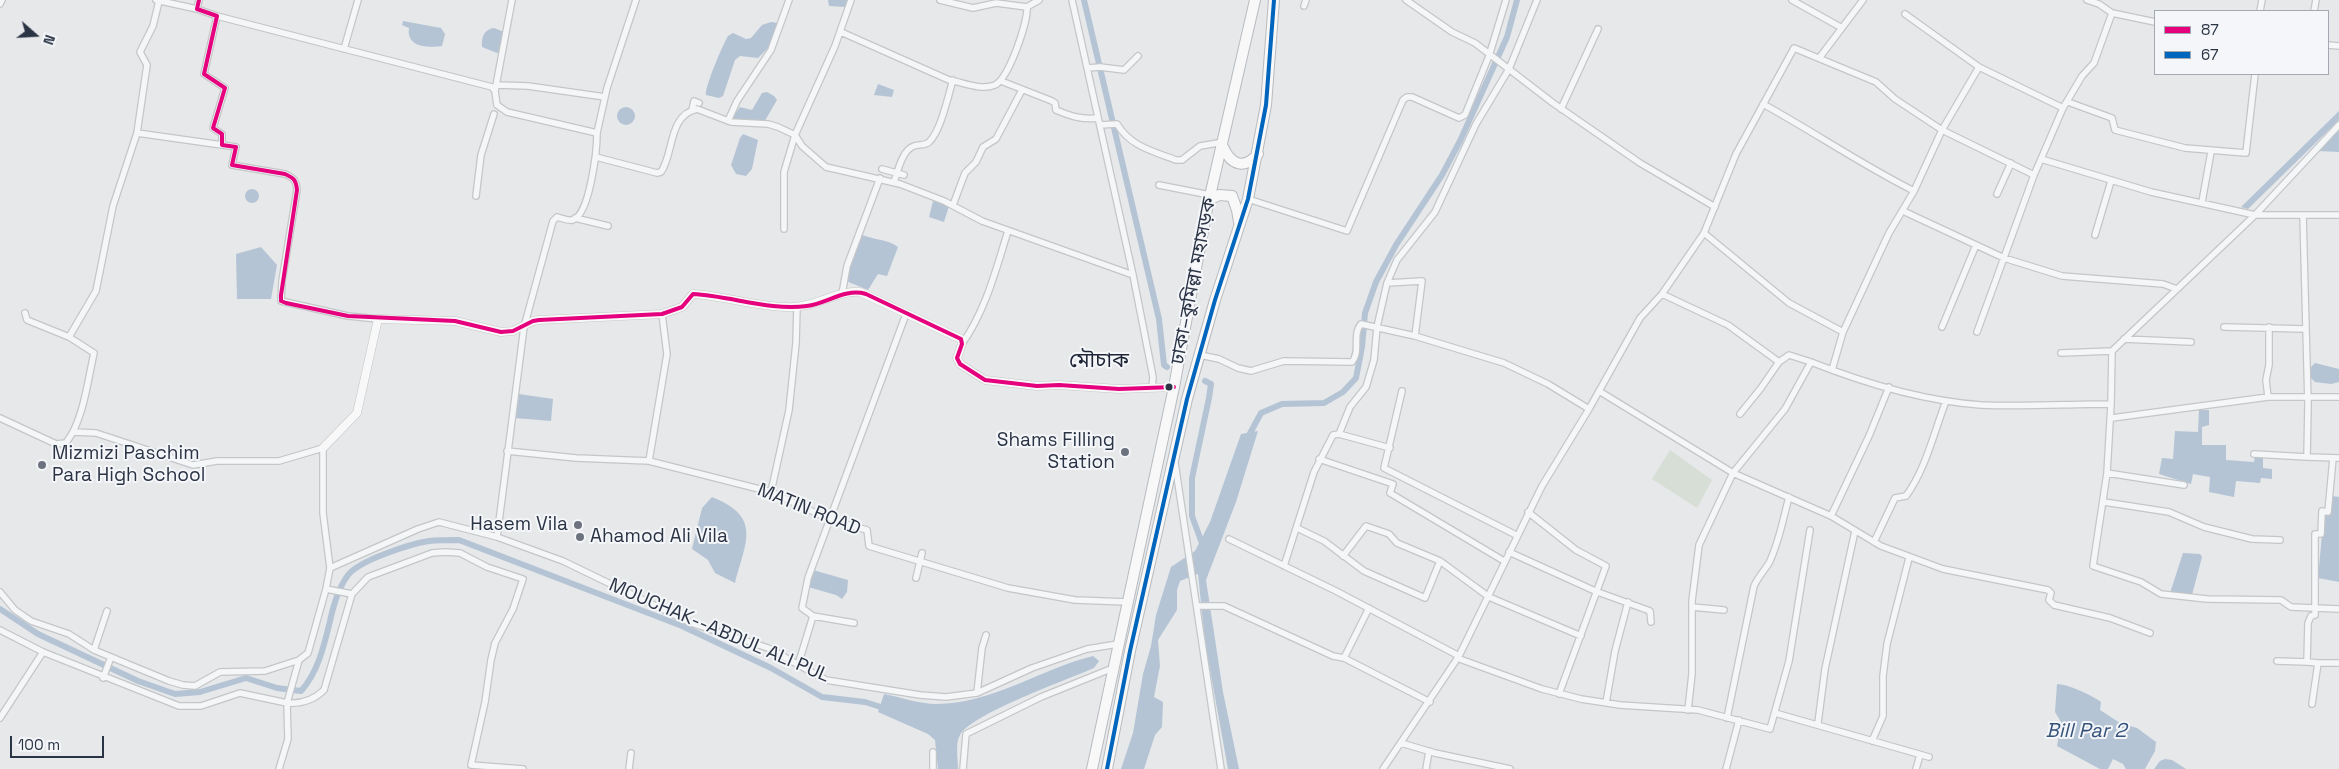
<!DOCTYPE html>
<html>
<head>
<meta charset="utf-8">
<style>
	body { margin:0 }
	#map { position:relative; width:2339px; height:769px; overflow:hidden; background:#e6e8ea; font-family:"Space Grotesk",sans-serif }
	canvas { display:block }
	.legend { position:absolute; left:2154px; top:10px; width:175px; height:65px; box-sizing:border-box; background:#f4f6f9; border:1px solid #a4a8b1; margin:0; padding:6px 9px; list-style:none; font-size:15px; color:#2b3445 }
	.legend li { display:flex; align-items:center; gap:10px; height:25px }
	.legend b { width:25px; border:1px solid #a4a8b1 }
	.north { position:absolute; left:10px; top:10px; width:50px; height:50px; -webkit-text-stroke:4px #f4f6f9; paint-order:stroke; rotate:109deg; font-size:14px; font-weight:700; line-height:20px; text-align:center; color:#2b3445 }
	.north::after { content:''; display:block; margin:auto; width:18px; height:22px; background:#2b3445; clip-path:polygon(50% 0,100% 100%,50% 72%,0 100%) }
	.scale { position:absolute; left:10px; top:736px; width:94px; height:22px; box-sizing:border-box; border:2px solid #2b3445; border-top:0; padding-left:6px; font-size:15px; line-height:18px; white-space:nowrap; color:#2b3445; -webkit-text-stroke:4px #f4f6f9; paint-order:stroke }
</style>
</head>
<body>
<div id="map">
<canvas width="2339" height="769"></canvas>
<ul class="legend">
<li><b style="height:6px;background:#e5007d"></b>87</li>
<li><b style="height:6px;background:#0065bd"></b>67</li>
</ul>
<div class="north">N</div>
<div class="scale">100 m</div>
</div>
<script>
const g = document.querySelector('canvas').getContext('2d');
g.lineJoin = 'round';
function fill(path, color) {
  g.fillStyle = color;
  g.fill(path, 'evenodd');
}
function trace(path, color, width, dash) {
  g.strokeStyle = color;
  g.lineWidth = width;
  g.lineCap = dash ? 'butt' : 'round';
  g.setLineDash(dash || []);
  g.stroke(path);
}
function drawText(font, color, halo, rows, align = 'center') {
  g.font = font + ' "Space Grotesk","Noto Sans Bengali",sans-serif';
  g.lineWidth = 4;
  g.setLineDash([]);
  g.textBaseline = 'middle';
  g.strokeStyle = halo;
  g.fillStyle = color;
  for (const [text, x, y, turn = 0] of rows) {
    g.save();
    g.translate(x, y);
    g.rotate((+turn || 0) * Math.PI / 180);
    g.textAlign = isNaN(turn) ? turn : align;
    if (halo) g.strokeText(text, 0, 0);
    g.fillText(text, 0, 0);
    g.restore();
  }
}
fill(new Path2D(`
	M1670,450L1712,480L1697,508L1652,479Z`), '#d6ded6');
fill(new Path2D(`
	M828,0H849L845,7L829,6Z
	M403,21L441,28L445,34L442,46C427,48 406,47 409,28L402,25Z
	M771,22L778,23L768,48L758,58L740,56L735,60L723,96L719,98L706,95C704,89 723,44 728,36L733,33L746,39L751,38L762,25Z
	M494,28L504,32L500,51L497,53L482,47C481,38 484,29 494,28Z
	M878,84L894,90L892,97L874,95Z
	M767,92L774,96L777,100L763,124L734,119L733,116L740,107L752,110L762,93Z
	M617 116a9 9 0 1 1 18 0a9 9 0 1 1-18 0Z
	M2339,111V120L2248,209L2241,207Z
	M2336,131H2339V152L2318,151Z
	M743,134L758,140L752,169L746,176L736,174L731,165L740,138Z
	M245 196a7 7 0 1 1 14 0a7 7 0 1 1-14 0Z
	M933,201L949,206L944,222L929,217Z
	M862,235C874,240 888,239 898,247L887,276L878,274L868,290L846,281L848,266Z
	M261,247L277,265L271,299H237L236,254Z
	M2315,363L2339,369V382L2331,384L2315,382L2311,378V367Z
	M519,394L553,399L551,421L515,418Z
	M2199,410H2209V425L2202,427V445H2226V460L2254,462L2255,456L2263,455V468L2272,469V479L2261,478L2260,483L2236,481L2234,497L2209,492L2210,477L2193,474L2191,484L2159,474L2162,458L2173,459L2175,431L2198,432Z
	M1258,431L1236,502L1206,580L1223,692L1239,769H1228L1205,642L1198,574L1180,581L1177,590V610L1158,640L1160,666L1154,697L1163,702L1162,727L1155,735L1144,769H1121L1133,733L1143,674L1151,646L1156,615L1171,567L1195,551L1210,522L1241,434Z
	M2332,496L2339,497V582L2318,578L2324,513Z
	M712,497C762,517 746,541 735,583L715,573L708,560L692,549L702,508Z
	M2183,553L2200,554L2202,557L2192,595L2170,593Z
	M813,570L848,580L847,592L842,599L836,595L808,587Z
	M1093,656L1099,661L1094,668C1069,679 971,714 960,735C955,743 958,759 958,769H938L935,740L928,734L878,712L884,694C900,697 920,704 936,704C992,704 1040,669 1093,656Z
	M2057,684C2067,684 2092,695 2101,702L2100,710L2120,723L2137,728L2156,742L2155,751L2145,769H2126L2123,764L2113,759L2108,769H2100L2057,746L2061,722L2055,712Z
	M2165,759L2172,760L2186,769H2154L2160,761Z`), '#b4c4d5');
trace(new Path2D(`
	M1084,0L1159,319L1164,365L1167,367
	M1247,439L1261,413L1282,404L1324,403L1343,392L1356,378L1362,347L1365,313L1376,282L1396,245L1442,175L1460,141L1507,37L1517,0
	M1203,546L1192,516V478L1209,398L1211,384L1205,381
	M0,609L38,634L138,681L175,694L200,692L246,678L277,688L301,691C318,672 324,646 330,621C333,607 339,587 348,575C360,560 410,544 429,541C439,540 449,540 459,540L682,626L771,668L822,697L865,702L887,709`), '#b4c4d5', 6);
const street = new Path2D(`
	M156,0L197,9
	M199,0L197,9L217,16L204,74L225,88L213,128L222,134V145L236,147L232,165L285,174C294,178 296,180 297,190L282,281L281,301L348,316L378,319
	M940,0L973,8L996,3L1027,7L1039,0
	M1072,0L1133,275L1153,377L1152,387
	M1406,0L1452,32L1475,43L1553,103L1640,163L1715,207
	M1792,0L1842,28
	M2087,0L2099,4L2112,13L2155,22
	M0,4L2,0
	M1304,6L1306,0
	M2260,11L2262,0
	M2314,11L2316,0
	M1905,14L1979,67
	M217,16L492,87L495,91
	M841,32L949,80C962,82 981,91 995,85C1009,78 1028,22 1027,7
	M2328,45L2339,46
	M344,49L358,0
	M1820,57L1863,0
	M1087,68L1100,67L1124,70L1138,56
	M1001,81L1052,101L1055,103L1056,110C1070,116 1082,120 1098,118
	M497,85L528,86L605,97
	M2068,102L2112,118L2115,130L2185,148L2246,153L2255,74
	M1763,104C1814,132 1862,165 1914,191
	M1561,109L1598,29
	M692,110L694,101L699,103
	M728,121L737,101L771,50L789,0
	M1100,125L1117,124C1130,146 1152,151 1176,160H1182L1200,146L1224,142
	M137,133L222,145
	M597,133L607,88L636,0
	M596,157L657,173L661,172C674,154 668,115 697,109L731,122L768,124L778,127L795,135L802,146L826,167L900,184L944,201L982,221L1133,275
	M2041,159L2063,108L2082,76L2094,63L2112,13
	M882,169L904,175
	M894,182C898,171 902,150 914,146C919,144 925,146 929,142C941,131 948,96 953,80
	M1159,185L1210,195
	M1997,194L2011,163
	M476,196L481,155L494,114
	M1248,199L1347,231L1403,100L1407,97H1412L1459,118L1465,115L1489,56L1506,0
	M2202,202L2211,152
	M953,205L965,173L976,162L983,147L996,139L1022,90
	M1903,211L2004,258L2062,276L2163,284L2177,289
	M575,218L608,226
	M784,229V172L795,135L835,46L851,0
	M1704,233L1789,303L1843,332
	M2095,235L2111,181
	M1387,283L1422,281L1415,336
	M842,294L847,266L880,178
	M1662,294L1728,325L1779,362L1789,355L1811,362
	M25,313L27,320L69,337L96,291L113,206L137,133L147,65L140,52L153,26L159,1
	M1942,327L1976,245
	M2224,327L2305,329
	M1977,332L2034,175
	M69,337L94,353C88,380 85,407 73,432
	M2124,339L2191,342
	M962,344C986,310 996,269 1008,231
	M2061,353L2112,351
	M1200,355L1219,359L1238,368L1251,371L1284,361L1352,362C1361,352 1352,334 1361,324L1415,336L1504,363L1548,384L1589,409
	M1832,370L1843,332L1889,233L1914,191L1942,130L1979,67L2063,108
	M1402,391L1384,468L1516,535
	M1599,391L1733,473L1831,516L1881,546L1943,569L2048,590L2051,593L2049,600L2054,605L2110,618L2150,633
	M2268,397L2266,380L2269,365V327
	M2111,404L2112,351L2255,215L2339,125
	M1740,414L1761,388L1779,362
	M0,418L56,444L66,443L73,432L96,433L193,465L217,461H279L323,448V513L330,568L326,589L308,653L299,660L265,671L220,672L195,686L183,685L169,681L94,650L69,634L31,621L15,610L0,592
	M2112,418L2268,397H2339
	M1339,434L1350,407L1366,387L1374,360L1377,327L1387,283L1397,260L1435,212L1476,124L1509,69L1537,0
	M507,451L576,458L649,461L771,492L831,520L867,530L869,546L1008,588L1075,600L1127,602
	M2254,454L2307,457L2308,404L2303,215
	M2307,457L2339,458
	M1319,459L1393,484L1390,493L1504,561
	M649,461L667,354L662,314
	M1175,463L1221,769
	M2107,473L2093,566L2141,582L2161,594L2207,599L2281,600L2291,607L2339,609
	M771,492L789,410L796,343L797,307
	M2104,502L2169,512L2204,527L2252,539L2280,540
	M1528,512L1576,550L1606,566L1559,694
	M1831,516L1869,436L1889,387
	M1297,528L1324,541L1364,571L1425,598L1440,561
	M497,537L524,327L553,221L557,217C561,218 568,221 572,220C590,217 597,148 597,133L507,112L497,105L495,91L512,0
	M1229,539L1336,591L1459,656
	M1874,542L1895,498L1906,496C1926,469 1934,432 1946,401
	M1509,552L1595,591L1650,611L1651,622
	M1343,556L1366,526L1389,534L1397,543L1440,561L1489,597L1581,636
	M1284,566L1314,472L1333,435L1339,434L1390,448
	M330,568L418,529L439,522L497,537L563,561L691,623L768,648L826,680L920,695L946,697L977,693L1032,668L1087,649L1118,644
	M916,578L922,553
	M326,589L352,594
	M1197,606H1224L1333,656L1344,658L1430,702
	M1692,607L1724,610
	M813,616L854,623
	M0,630L43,652L179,706H201L240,693L287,703L288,739L279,769
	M94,650L107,611
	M1344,658L1369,608
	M1457,658L1542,689L1581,699L1620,705L1698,710L1770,729L1789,661L1810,530
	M299,660L287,703C301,704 314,700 324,690L352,594L368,577L432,553L445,552L460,553L487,567L523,579L513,609L495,643L491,660L485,702L471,765L523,769
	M2277,661L2307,662
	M2318,663L2307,662L2308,623L2311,616L2315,615V534H2321L2322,511L2328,512L2333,458
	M798,665L813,616L802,608L808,578L906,314
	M103,678L111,657
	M977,693L982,648L986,635
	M1606,703L1615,651L1628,602
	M2312,704L2318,663H2339
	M1688,710L1692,674V601L1699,545L1733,473L1785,409L1811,362C1864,383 1924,401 1981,405C2024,407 2068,404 2111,404L2107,473L2184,485
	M1775,713L1929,757
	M0,718L43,652
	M1727,718L1754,586C1758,577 1764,571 1769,563C1779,543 1783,519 1789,497
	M1818,723L1825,669L1855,531
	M1872,741L1883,716V676L1887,644L1909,558
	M1401,743L1435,753L1510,769
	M933,752V769
	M629,769L631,753
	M963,769L966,734L1041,697L1113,668
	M1383,769L1459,656L1542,486L1589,409L1640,318L1662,294L1704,233L1736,154L1794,48L1876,82L1895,99L1942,130L2034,175L2041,159L2151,192L2255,215H2339
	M1426,769L1429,751
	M1726,769L1739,720
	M1916,769L1920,755`);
const secondary = new Path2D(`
	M323,448L357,413L378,319L455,321L501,332L513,331L533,321L539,320L662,314L682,307L693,294C724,296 754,306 785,307C813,309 837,290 860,292L961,339L962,344L957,358L960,364L985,380L1037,386L1059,385L1119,389L1174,387`);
const highway = new Path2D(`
	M1223,147C1231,165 1244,170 1258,154
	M1209,200L1219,195L1232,196L1237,210L1239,222
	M1092,769L1174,387L1207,209L1255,0
	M1107,769L1130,651L1187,399L1215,300L1248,199L1266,105L1274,0`);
trace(street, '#c4c6c8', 8);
trace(secondary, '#c4c6c8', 9);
trace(highway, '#b8bbbf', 12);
trace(street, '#f5f6f7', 5.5);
trace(secondary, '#f8f8f8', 8);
trace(highway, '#f8f8f8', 10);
trace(new Path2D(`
	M199,0L197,9L217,16L204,74L225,88L213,128L222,134V145L236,147L232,165L285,174C294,178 296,180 297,190L281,295V301L286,303L348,316L455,321L501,332L513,331L533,321L539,320L662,314L682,307L693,294C731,296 770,311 807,306C828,303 845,288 866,294L961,339L962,344L957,358L960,364L985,380L1037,386L1059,385L1119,389L1174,387`), '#e5007d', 4);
trace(new Path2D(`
	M1107,769L1130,651L1187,399L1215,300L1248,199L1266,105L1274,0`), '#0065bd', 4);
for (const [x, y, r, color] of [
	[1169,387,4.5,"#2b3445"],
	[1125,452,5,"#6c737f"],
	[42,465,5,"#6c737f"],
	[578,525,5,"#6c737f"],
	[580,537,5,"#6c737f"]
]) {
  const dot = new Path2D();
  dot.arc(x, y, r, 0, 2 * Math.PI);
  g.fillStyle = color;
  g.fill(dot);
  trace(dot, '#f4f6f9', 2);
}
drawText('19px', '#2b3445', '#f4f6f9', [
	["ঢাকা–কুমিল্লা মহাসড়ক",1194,281,-79],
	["MATIN ROAD",809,510,22],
	["MOUCHAK--ABDUL ALI PUL",719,631,23]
]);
drawText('19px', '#2b3445', '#f4f6f9', [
	["Shams Filling",1115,441],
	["Station",1115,463],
	["Mizmizi Paschim",52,454,"left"],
	["Para High School",52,476,"left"],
	["Hasem Vila",568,525],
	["Ahamod Ali Vila",590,537,"left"]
], 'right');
drawText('italic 20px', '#34527a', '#f4f6f9', [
	["Bill Par 2",2086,732]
]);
drawText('21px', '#1d2536', '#f4f6f9', [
	["মৌচাক",1099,361]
]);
</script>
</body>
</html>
